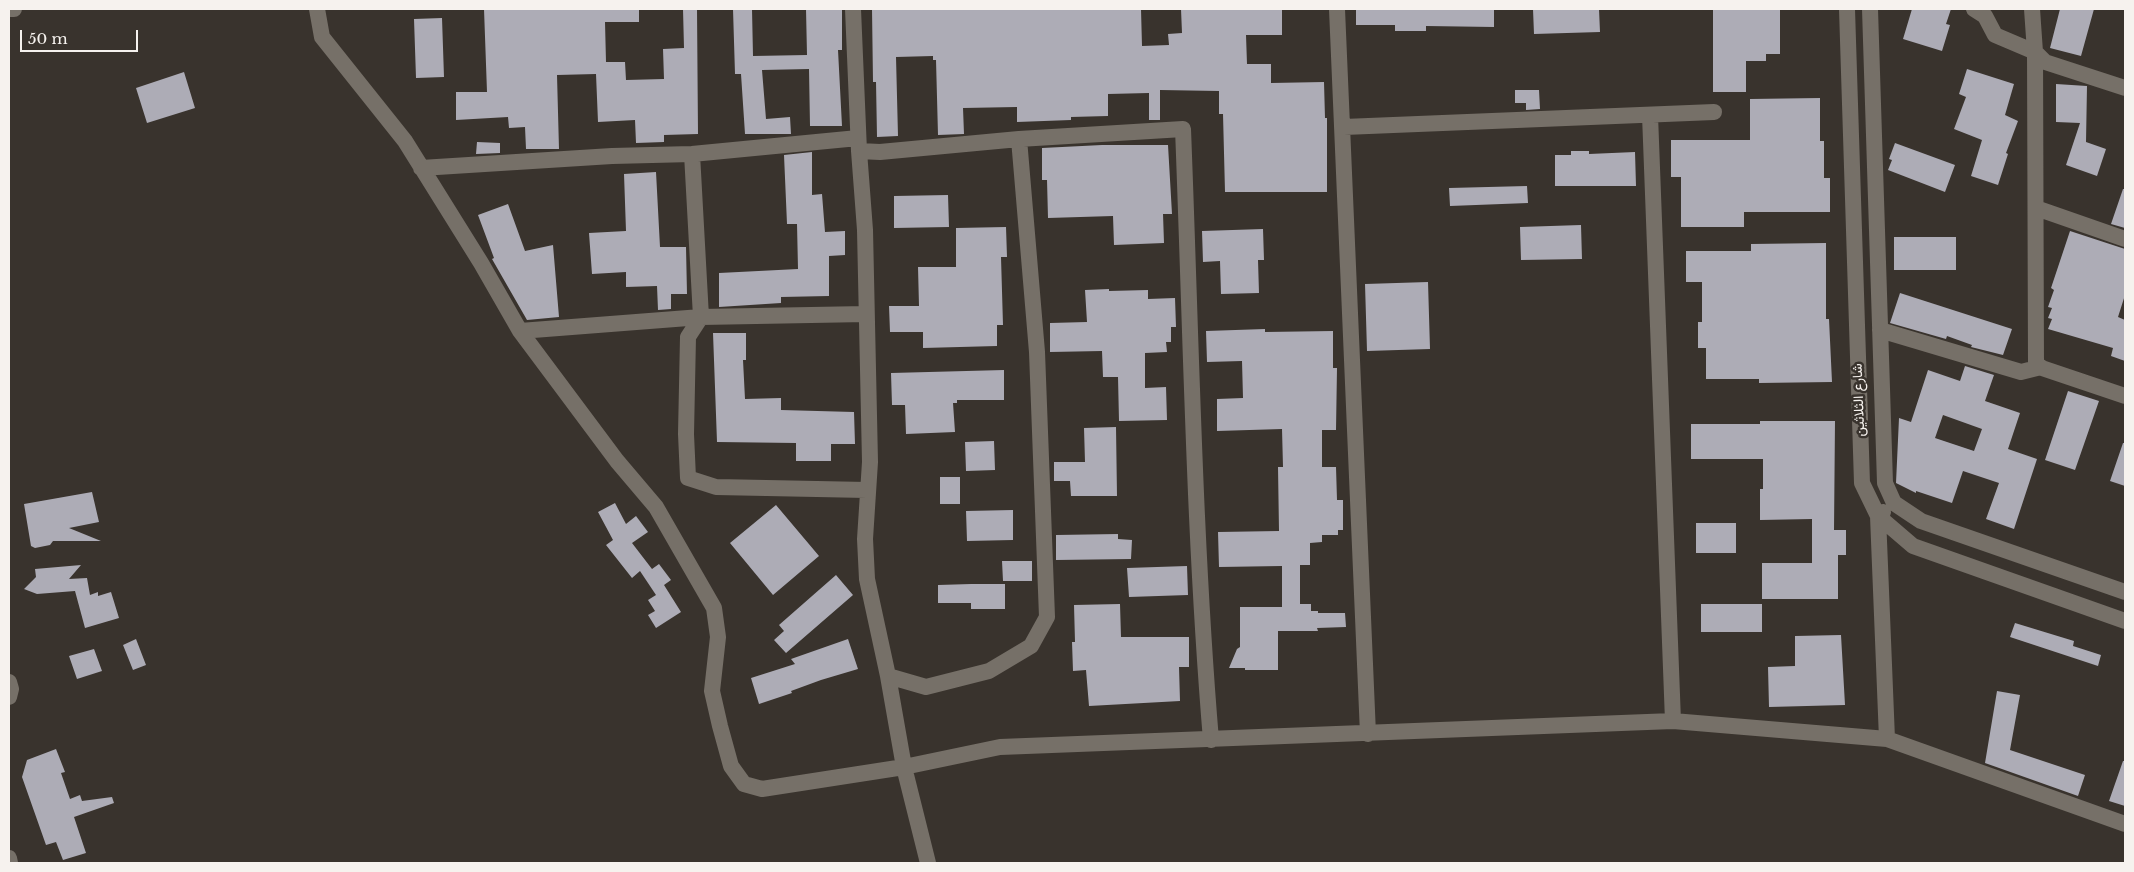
<!DOCTYPE html>
<html>
<head>
<meta charset="utf-8">
<style>
	body { margin:0 }
	#map { position:relative; width:2134px; height:872px; overflow:hidden; background:#39332d; font-family:"Libre Baskerville",serif }
	canvas { display:block }
	.frame { position:absolute; inset:0; border:10px solid #f6f2ee; pointer-events:none }
	.scale { position:absolute; left:20px; top:30px; width:118px; height:22px; box-sizing:border-box; border:2px solid #f6f2ee; border-top:0; padding-left:6px; font-size:15px; line-height:18px; white-space:nowrap; color:#f6f2ee; -webkit-text-stroke:4px #39332d; paint-order:stroke }
</style>
</head>
<body>
<div id="map">
<canvas width="2134" height="872"></canvas>
<div class="frame"></div>
<div class="scale">50 m</div>
</div>
<script>
const g = document.querySelector('canvas').getContext('2d');
g.lineJoin = 'round';
function fill(path, color) {
  g.fillStyle = color;
  g.fill(path, 'evenodd');
}
function trace(path, color, width, dash) {
  g.strokeStyle = color;
  g.lineWidth = width;
  g.lineCap = dash ? 'butt' : 'round';
  g.setLineDash(dash || []);
  g.stroke(path);
}
function drawText(font, color, halo, rows, align = 'center') {
  g.font = font + ' "Libre Baskerville",Vazirmatn,serif';
  g.lineWidth = 5;
  g.setLineDash([]);
  g.textBaseline = 'middle';
  g.strokeStyle = halo;
  g.fillStyle = color;
  for (const [text, x, y, turn = 0] of rows) {
    g.save();
    g.translate(x, y);
    g.rotate((+turn || 0) * Math.PI / 180);
    g.textAlign = isNaN(turn) ? turn : align;
    if (halo) g.strokeText(text, 0, 0);
    g.fillText(text, 0, 0);
    g.restore();
  }
}
fill(new Path2D(`
	M484,9H639V22H605L606,62H625L626,80L664,79L663,49L684,48L683,9H697L698,134L664,135V142L636,143L635,120L598,122L596,74L557,75L559,149H526L525,127L509,128L508,117L456,120V92H487Z
	M733,9H752L753,56L807,55L806,9H842V50H838L842,126H810L809,69L762,70L766,119L790,117L791,134H745L741,74H735Z
	M872,9H1141L1142,46L1169,45L1168,34L1182,33L1181,9H1282V35H1246L1247,64H1271V83L1324,82L1325,118H1327V192H1225L1223,114H1219V91L1160,90V120H1149V93L1108,94V116L1071,117V120L1017,122V107L963,108L964,134L938,135L936,60H933V56L896,57L898,136L877,137L876,82H873Z
	M1356,9H1494V27L1426,26V31H1395V25H1356Z
	M1533,9H1599L1600,32L1534,34Z
	M1713,9H1780V54H1766V61H1746V92H1713Z
	M1912,9H1951L1946,24L1950,25L1942,51L1903,39Z
	M2060,9H2094L2081,56L2050,48Z
	M442,18L444,77L416,78L414,19Z
	M1967,69L2014,84L2005,115L2018,121L2006,153L2008,154L1998,185L1971,176L1982,140L1954,129L1966,97L1959,94Z
	M184,72L195,108L147,123L136,88Z
	M2056,84L2087,86L2086,142L2106,149L2097,176L2066,165L2080,123L2056,122Z
	M1515,90H1539L1540,109L1526,110V103H1515Z
	M1820,98V141H1824V178H1830V212H1744V227H1681V177H1671V140H1750V99Z
	M477,142L500,143V153L476,154Z
	M1895,143L1955,165L1945,192L1888,170L1892,160L1889,159Z
	M1102,145H1168L1172,214H1163L1164,243L1114,245L1113,216L1048,218L1047,180H1042V148Z
	M1571,151H1589V154L1635,152L1636,186H1555V155H1571Z
	M812,152V195L822,194L825,232L845,231V255L829,256V296L781,297V303L719,307V273L798,269L797,224H787L784,155Z
	M656,172L660,247H686L687,294H671V309L658,310L657,286L626,287V272L592,274L589,233L626,231L624,174Z
	M1527,186L1528,203L1450,206L1449,188Z
	M2123,189H2125V228L2111,224Z
	M948,195L949,227L894,228V196Z
	M508,204L525,251L553,245L559,317L527,320L492,259L494,258L478,215Z
	M1581,225L1582,259L1521,260L1520,227Z
	M1006,227L1007,257H1001L1003,325H997V346L923,348V332H890L889,306H919L918,267H956V228Z
	M1263,229L1264,260H1258L1259,293L1221,294L1220,261L1203,262L1202,231Z
	M2070,231L2125,249V295L2118,317L2125,320V361L2111,356L2113,348L2048,329L2052,319L2048,318L2052,308L2048,307L2054,290L2051,288Z
	M1894,237H1956V270H1894Z
	M1826,243V319H1829L1832,382L1759,383V379H1706V348H1698V322H1702V282H1686V251H1751V244Z
	M1428,282L1430,349L1367,351L1365,284Z
	M1109,289V291L1148,290V299L1175,298L1176,327H1171V342H1166L1167,352L1145,353V388L1166,387L1167,420L1119,421L1118,377H1103L1102,351L1050,352V323L1087,322L1085,290Z
	M1900,293L2012,329L2003,355L1971,347L1972,345L1947,336L1946,339L1890,323Z
	M1265,329V332L1333,331V368H1337L1336,430H1322V467H1336L1337,500H1343V530H1338V535H1322V542L1310,543V565H1300V604H1311V611H1318V613H1345L1346,627L1317,628L1318,631H1278V670H1245V668H1229L1237,649L1240,647V607H1282V566L1219,567L1218,532L1279,531L1278,467H1283L1282,429L1217,431V399L1243,398L1242,361L1207,362L1206,331Z
	M713,333H746V360H743L745,399L781,398V410L854,412L855,444H831V461H796V443L717,442Z
	M1965,366L1994,375L1985,401L2020,413L2008,449L2037,459L2014,529L1986,519L1999,483L1963,471L1952,503L1916,491V493L1896,483L1899,418L1911,422L1928,370L1960,381ZM1943,415L1982,429L1974,451L1935,438Z
	M1004,370V400H957V403H953L955,432L906,434L905,405H892L891,373Z
	M2068,391L2099,401L2075,470L2045,460Z
	M1760,421H1835L1834,530H1846V555H1838V599H1762V563H1812V519L1760,520V489H1763V459H1691V424H1760Z
	M1116,427L1117,496H1071L1070,481H1054V462H1085L1084,428Z
	M994,441L995,470L966,471L965,442Z
	M2123,443H2125V486L2110,481Z
	M940,477H960V504H940Z
	M92,492L99,522L69,528L101,541H53L50,545L35,548L31,546L24,504Z
	M615,503L626,524L636,516L648,532L632,543L652,569L659,564L671,580L664,585L681,612L656,628L648,615L655,611L648,600L656,595L640,571L632,578L606,545L613,540L598,512Z
	M776,505L819,556L773,595L730,543Z
	M1013,510V540L967,541L966,511Z
	M1696,523H1736V553H1696Z
	M1118,534V539L1132,540L1131,559L1056,560V535Z
	M1002,561H1032V581H1003Z
	M81,565L69,579L87,578L90,595L98,592V596L111,592L119,618L85,628L75,591L37,594L24,589L36,577L35,569Z
	M1187,566L1188,595L1129,597L1127,568Z
	M836,575L853,595L786,653L774,640L784,631L779,625Z
	M971,584H1005V609H971V603H938V585Z
	M1120,604L1121,637H1189V667H1179L1180,701L1089,706L1086,670L1073,671L1072,642H1075L1074,605Z
	M1701,604H1762V632H1701Z
	M2015,623L2074,641L2073,646L2101,655L2098,666L2010,637Z
	M1841,635L1845,705L1769,707L1768,667L1795,666V636Z
	M136,639L146,665L133,670L123,645Z
	M848,639L858,669L821,680L791,691L792,693L759,704L751,678L795,664L791,659Z
	M94,649L102,671L77,679L69,656Z
	M1997,691L2020,695L2010,750L2085,775L2078,796L1985,763Z
	M56,749L65,772L61,773L70,799L80,795L82,801L112,797L114,803L74,817L86,853L63,860L56,842L46,845L22,777L27,760Z
	M2123,761H2125V806L2109,801Z`), '#adacb6');
trace(new Path2D(`
	M9,9H14
	M317,9L322,37L405,141L481,263L520,331L617,461L656,507L714,608L718,637L712,691L720,726L731,766L744,784L762,789L904,767L888,676L867,579L865,539L870,462L865,230L859,151
	M853,9L859,151L880,152L1019,139L1183,129C1191,333 1194,537 1211,740
	M1337,9L1368,734
	M1847,9L1862,483L1878,516L1913,546L2125,621
	M1870,9L1885,483L1894,503L1921,521L2125,592
	M1974,9L1985,16L1995,35L2035,52L2036,366L2125,396
	M2032,9L2035,52L2045,62L2125,88
	M1650,115L1673,721
	M1344,127L1714,112
	M692,154L701,317L688,337L686,434L688,478L716,487L867,490
	M421,168L612,156L692,154L858,138
	M2036,208L2125,239
	M1880,330L2021,372L2041,367
	M520,331L701,317L866,314
	M1883,512L1878,516L1887,739
	M888,676L926,687L989,671L1031,646L1047,617L1037,352L1019,139
	M9,682L11,689L9,697
	M9,858L10,863
	M928,863L904,767L1000,747L1673,721L1887,739L2125,824`), '#767068', 16);
drawText('14px', '#f6f2ee', '#39332d', [
	["شارع الثلاثين",1859,400,-92]
]);
</script>
</body>
</html>
